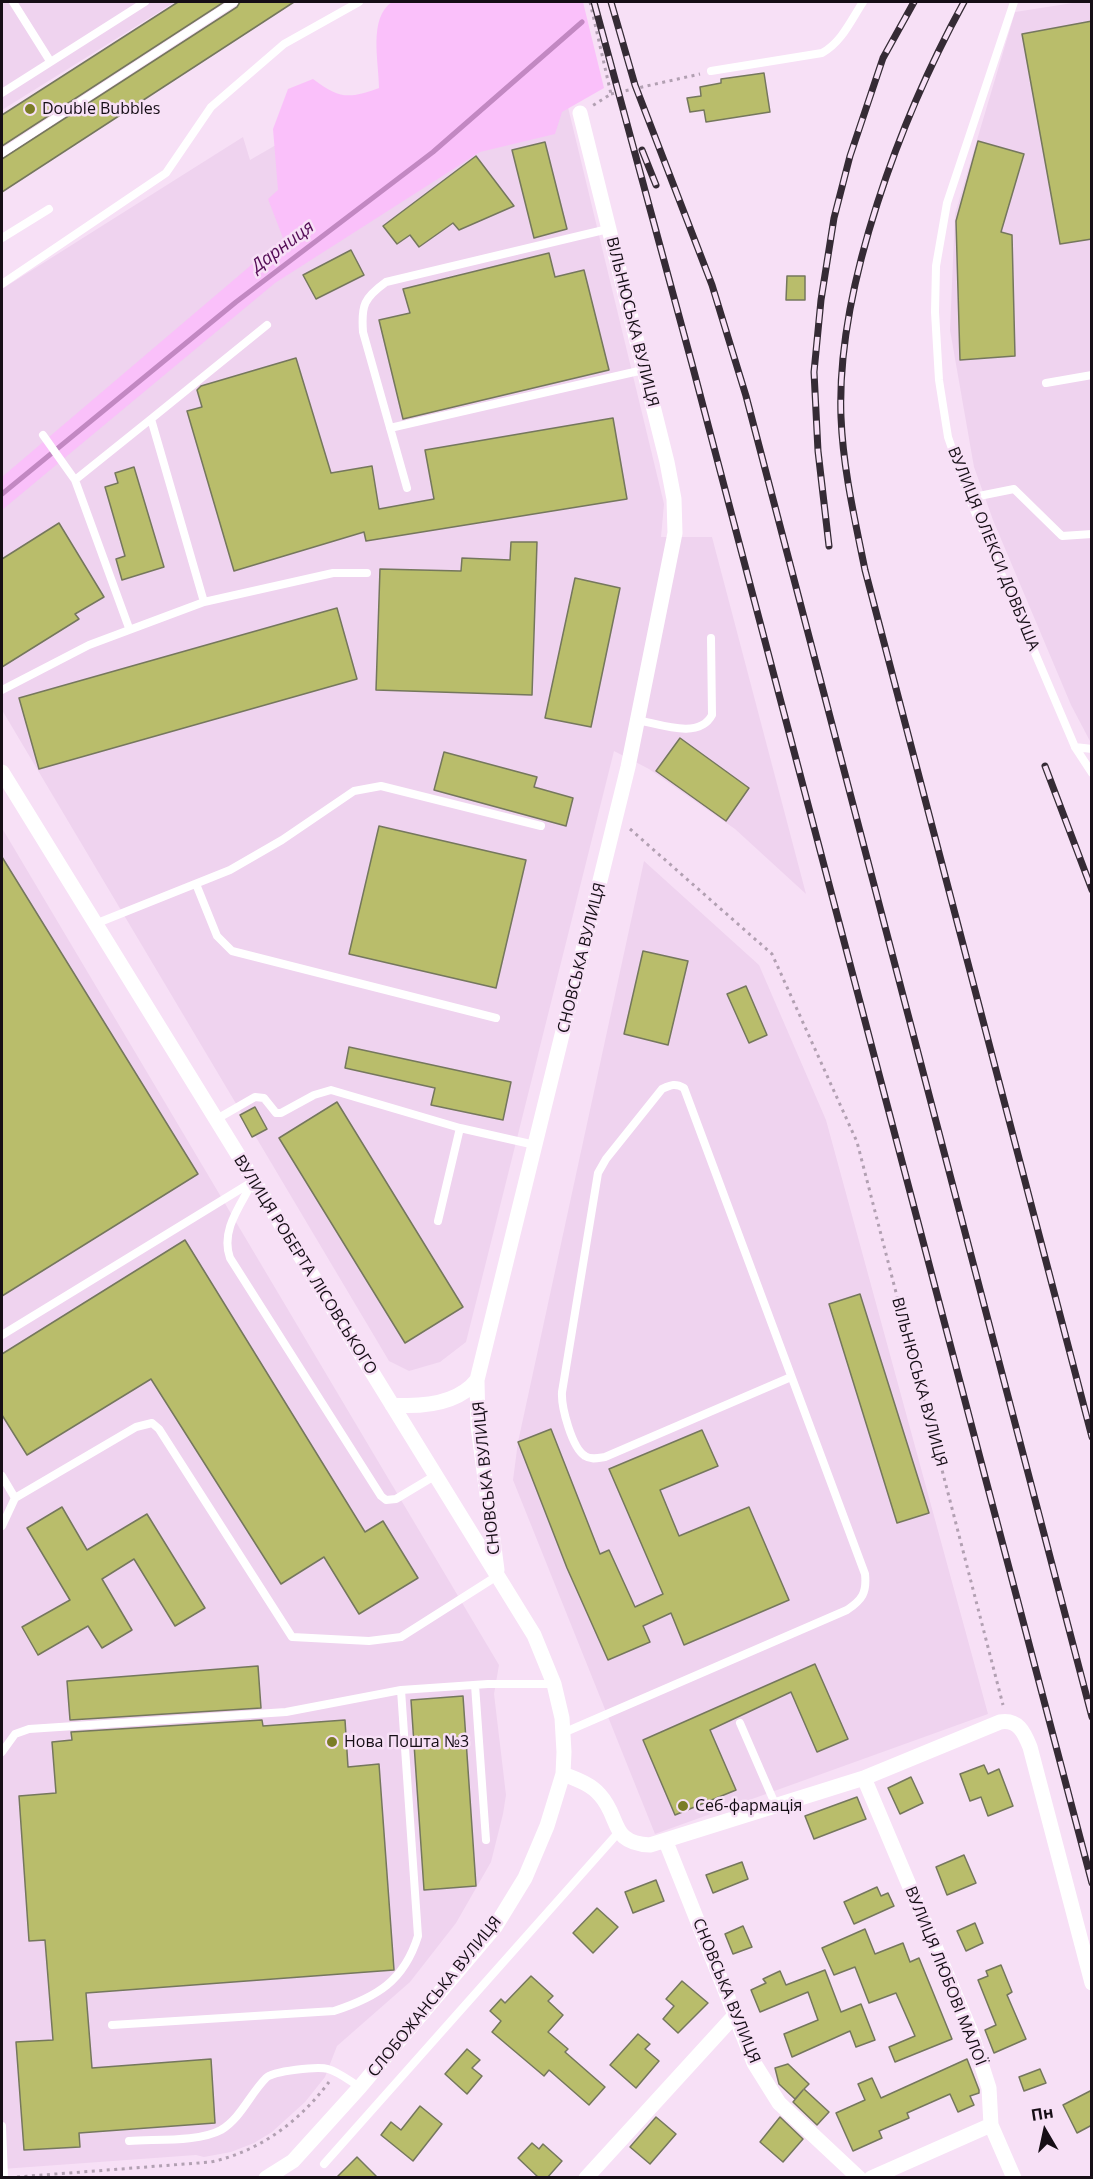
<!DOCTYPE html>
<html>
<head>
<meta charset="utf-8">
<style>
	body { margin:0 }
	#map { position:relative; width:1093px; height:2179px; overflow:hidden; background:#f7e0f6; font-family:"Open Sans",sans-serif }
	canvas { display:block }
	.frame { position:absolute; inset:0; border:3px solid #160e16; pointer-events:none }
	.north { position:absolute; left:1015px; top:2101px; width:60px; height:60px; -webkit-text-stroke:4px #f7e0f6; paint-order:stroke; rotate:351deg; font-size:16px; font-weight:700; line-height:24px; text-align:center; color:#160e16 }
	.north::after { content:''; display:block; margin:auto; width:21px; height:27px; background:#160e16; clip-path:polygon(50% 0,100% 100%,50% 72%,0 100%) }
</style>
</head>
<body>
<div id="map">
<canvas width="1093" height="2179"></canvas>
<div class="frame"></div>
<div class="north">Пн</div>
</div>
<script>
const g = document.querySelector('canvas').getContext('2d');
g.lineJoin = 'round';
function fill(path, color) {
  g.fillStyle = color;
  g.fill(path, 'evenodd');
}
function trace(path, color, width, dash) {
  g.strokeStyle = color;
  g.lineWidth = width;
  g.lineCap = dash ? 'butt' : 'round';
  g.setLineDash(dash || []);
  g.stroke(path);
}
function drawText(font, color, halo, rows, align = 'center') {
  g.font = font + ' "Open Sans",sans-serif';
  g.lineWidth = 5;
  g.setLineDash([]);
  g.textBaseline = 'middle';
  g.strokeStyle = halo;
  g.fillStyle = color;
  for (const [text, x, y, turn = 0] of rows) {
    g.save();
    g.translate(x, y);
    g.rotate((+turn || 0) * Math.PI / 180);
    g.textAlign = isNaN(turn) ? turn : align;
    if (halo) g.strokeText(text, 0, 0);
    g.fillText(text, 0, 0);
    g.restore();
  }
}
fill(new Path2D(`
	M2,2H175L2,110Z
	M1079,2H1091V743L1071,705L993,520L974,467L950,330L955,214L1015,12Z
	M566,99L664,504L661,537H712L806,894L735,829L649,769L614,751L466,1342L440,1362L409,1371L389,1361L2,710V289L243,137L250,160L352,101L323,244Z
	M2,828L499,1665L494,1694L506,1795L503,1814L491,1862L456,1923L410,1982L337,2046L325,2077L305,2102L272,2132L254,2143L231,2152L204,2157L196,2155L2,2169Z
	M644,861L759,965L826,1120L988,1714L655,1834L513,1480L518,1442Z`), '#efd3ef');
fill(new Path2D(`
	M392,2H583L604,88L562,112L555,134L480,152L275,283L2,510V477L283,238L268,199L278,190L273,129L288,89L313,79C340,99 348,99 379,88C379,62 368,18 392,2Z`), '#fac0fa');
trace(new Path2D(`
	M2,494L236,302L433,152L582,22`), '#c288c2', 5);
const building = new Path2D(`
	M178,2H224L2,146V115Z
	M240,2H294L2,192V159L237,7Z
	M1092,21V239L1060,244L1022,34Z
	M764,73L770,112L706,122L704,110L690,112L687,98L701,96L700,87L721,83V79Z
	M978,141L1024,154L1001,232L1012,235L1015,356L960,360L956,221Z
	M545,142L567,229L534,238L512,150Z
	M476,156L514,206L459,230L453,223L419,247L410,235L397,244L383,226Z
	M351,250L364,275L316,299L303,275Z
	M549,253L555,277L584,270L609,370L403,419L379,320L410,313L403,289Z
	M787,276H805V300H786Z
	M296,358L331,473L372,466L379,509L434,499L425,450L613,418L627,499L366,541L364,532L234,571L187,411L202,407L197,390L201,386Z
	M134,467L164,567L122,580L116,559L125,556L105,487L118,483L115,473Z
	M59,523L104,597L75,614L79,619L2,667V559Z
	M511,542H537L532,695L376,690L380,569L461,571L462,558L510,560Z
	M575,578L620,588L591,727L545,718Z
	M337,608L357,679L39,769L19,698Z
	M680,738L749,788L726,821L656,771Z
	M444,752L537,777L534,787L573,798L566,826L434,790Z
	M379,826L526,860L496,988L349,954Z
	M2,857L198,1174L2,1296Z
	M643,951L688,961L668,1045L624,1034Z
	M746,986L767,1035L749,1043L727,994Z
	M349,1047L511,1082L503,1120L431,1105L435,1088L345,1068Z
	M337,1102L463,1307L405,1343L279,1138Z
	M255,1107L267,1129L252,1137L240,1115Z
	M185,1240L365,1532L383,1521L418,1578L359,1614L324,1557L281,1584L151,1379L27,1455L2,1415V1354Z
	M860,1294L929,1513L897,1523L829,1304Z
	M551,1429L600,1554L609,1550L635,1607L663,1594L609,1469L702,1430L718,1466L660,1490L679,1536L749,1507L789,1600L684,1645L671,1613L643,1626L650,1642L608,1660L567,1568L518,1442Z
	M62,1507L87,1550L147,1514L205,1608L175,1626L134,1559L102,1579L132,1630L102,1648L88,1626L38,1655L22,1627L70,1600L27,1528Z
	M815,1664L848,1739L817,1752L791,1692L710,1730L736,1790L675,1815L643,1740Z
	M258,1666L261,1708L70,1720L67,1681Z
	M463,1696L476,1886L424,1890L411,1700Z
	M262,1720L263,1726L345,1720L348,1767L379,1764L394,1970L86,1993L92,2068L211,2059L215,2123L79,2133L80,2147L24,2150L16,2042L53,2040L45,1940L29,1941L19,1796L56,1793L52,1742L72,1740L71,1732Z
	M984,1765L988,1774L999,1769L1013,1806L988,1816L981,1797L970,1801L960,1774Z
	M911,1777L923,1803L900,1814L888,1788Z
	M857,1797L866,1819L814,1839L805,1816Z
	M964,1855L976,1883L947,1895L936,1867Z
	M742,1862L748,1879L713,1893L706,1875Z
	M656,1880L664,1901L633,1913L625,1892Z
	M877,1887L881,1896L888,1893L894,1906L854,1924L844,1902Z
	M597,1908L618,1927L593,1953L573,1933Z
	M975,1923L983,1943L966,1951L957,1931Z
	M743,1926L752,1947L733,1954L725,1934Z
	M865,1929L875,1954L903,1943L910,1962L919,1958L952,2039L895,2062L889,2047L915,2036L896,1993L869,2003L855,1967L834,1975L822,1948Z
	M1001,1965L1012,1992L1007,1995L1026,2039L994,2053L985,2030L996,2025L978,1980L988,1976L986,1971Z
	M825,1970L841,2012L861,2004L875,2040L856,2047L850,2031L792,2057L784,2034L818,2020L808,1992L760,2012L751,1990L766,1983L763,1979L780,1971L786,1985Z
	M531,1976L553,1996L548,2001L563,2015L548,2032L568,2049L565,2052L605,2087L589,2105L549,2070L544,2076L492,2032L501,2021L490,2011L501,1999L505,2003Z
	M682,1981L708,2003L678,2033L663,2019L674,2006L666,1999Z
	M638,2034L650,2044L645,2049L659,2061L636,2088L610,2065Z
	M467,2049L480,2060L472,2068L482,2076L467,2094L445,2074Z
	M967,2059L979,2090V2093L970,2096L974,2105L958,2112L950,2094L907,2113L909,2118L879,2131L882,2138L853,2151L836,2113L865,2100L858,2084L872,2078L881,2098Z
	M788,2064L809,2084L804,2089L829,2112L817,2125L793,2102L803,2090L795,2099L779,2084L775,2068Z
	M1040,2069L1046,2083L1024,2091L1019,2077Z
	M1092,2090V2125L1077,2133L1063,2105Z
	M420,2106L442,2124L413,2161L381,2135L391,2122L401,2130Z
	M656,2117L676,2134L650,2164L630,2147Z
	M780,2117L803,2139L783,2162L760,2142Z
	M532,2143L539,2149L543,2144L562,2161L547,2178H539L518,2158Z
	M357,2157L378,2178H336Z`);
fill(building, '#b9bd6b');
trace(building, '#75775d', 1.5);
trace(new Path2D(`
	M590,2L611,94L592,106
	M611,94L700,74
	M630,829L772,954L857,1142L1003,1705
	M17,2177L211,2162C260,2151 299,2122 329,2082`), '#b2a0b2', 3, [3, 4.5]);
trace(new Path2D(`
	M13,2L50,61
	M1014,2L947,203L936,266L935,312L939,380L948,437L969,498L1075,747L1092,773
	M711,71L822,53C842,42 851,20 863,2
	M2,93L145,2
	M2,153L234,2
	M2,238L49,209
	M2,284L166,173L211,107L284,44L359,2
	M1046,383L1092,375
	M151,419L267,325
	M390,428L643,370
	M43,435L75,480
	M407,488L363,332C361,305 364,298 386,282L608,229
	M969,498L1014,489L1062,536L1092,534
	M129,628L75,480L151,419L204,602
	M2,690L89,645L204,602L333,573H367
	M637,720C660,724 699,740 712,715L711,638
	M1075,747L1092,749
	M196,884L217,936L232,951L496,1018
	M95,924L230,870L282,840L354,791L381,786L541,826
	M215,1120L255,1097L264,1098L276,1113H281L314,1095L331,1090L460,1128L535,1145
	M253,1181C241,1205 220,1230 230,1258L381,1496L386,1500L396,1499L436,1475
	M438,1221L460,1128
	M2,1335L252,1182
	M2,1476L15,1498
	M2,1526L15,1498L136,1427L152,1423L159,1429L292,1637L369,1641L401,1637L497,1576
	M475,1685L486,1840
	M740,1723L776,1806
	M563,1733L847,1610C862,1600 867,1593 865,1574L684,1088C675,1083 671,1085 662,1089L606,1159L598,1173L562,1392C561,1407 572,1448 585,1456C591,1460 598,1458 605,1457L791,1377
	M2,1752L15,1734L29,1729L286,1712L401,1690L488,1684H554
	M112,2025L334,2011C377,1997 404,1981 418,1936L401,1690
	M2,2126L4,2178
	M129,2141C155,2139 199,2142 221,2130C241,2118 250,2094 266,2078C273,2071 318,2066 328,2069C339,2072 351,2082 360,2087
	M324,2164L618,1833`), '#fff', 8);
trace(new Path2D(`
	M2,772L534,1635L554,1684L562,1718L564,1752L563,1774L547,1826L525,1878L495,1927L360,2087L293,2161L266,2178
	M392,1405C421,1407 458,1404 477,1380
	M497,1570L478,1426L477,1380L628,767L675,533L674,499L667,462L580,113
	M563,1774C576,1779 591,1784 600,1795C621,1818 609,1843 650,1845L864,1778L1000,1722C1018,1719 1024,1732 1030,1747L1092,1983
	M864,1778L971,2032L989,2088L991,2125L1014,2178
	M666,1842L754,2063L779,2103L859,2178
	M586,2178L735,2015
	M871,2178L991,2125`), '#fff', 15);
const rail = new Path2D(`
	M594,2L692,364L1092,1883
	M611,2L635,85L712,285L746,396L1092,1717
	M964,2C902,115 836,287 841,417C843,469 855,520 865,570L1092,1437
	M642,150L656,185
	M829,546L818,451L814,372L821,300L834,218L850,156L883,58L914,2
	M1045,766L1092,890`);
trace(rail, '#352b35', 7);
trace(rail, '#f7e0f6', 4.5, [14]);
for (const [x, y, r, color] of [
	[30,109,6,"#7b7d26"],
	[332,1742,6,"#7b7d26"],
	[683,1806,6,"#7b7d26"]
]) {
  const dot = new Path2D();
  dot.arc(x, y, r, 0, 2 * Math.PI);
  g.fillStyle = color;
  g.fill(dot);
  trace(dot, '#f7e0f6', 2);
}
drawText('16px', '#160e16', '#f7e0f6', [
	["Double Bubbles",42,109],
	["Нова Пошта №3",344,1742],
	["Себ-фармація",695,1806]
], 'left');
drawText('16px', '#160e16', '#f7e0f6', [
	["ВІЛЬНЮСЬКА ВУЛИЦЯ",632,322,76],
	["ВУЛИЦЯ ОЛЕКСИ ДОВБУША",993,549,68],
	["СНОВСЬКА ВУЛИЦЯ",582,958,-76],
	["ВУЛИЦЯ РОБЕРТА ЛІСОВСЬКОГО",305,1265,58],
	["ВІЛЬНЮСЬКА ВУЛИЦЯ",919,1382,75],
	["СНОВСЬКА ВУЛИЦЯ",487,1478,-96],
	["ВУЛИЦЯ ЛЮБОВІ МАЛОЇ",945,1976,68],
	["СНОВСЬКА ВУЛИЦЯ",726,1991,68],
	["СЛОБОЖАНСЬКА ВУЛИЦЯ",435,1997,-51]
]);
drawText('italic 18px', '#540c56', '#f7e0f6', [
	["Дарниця",283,247,-37]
]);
</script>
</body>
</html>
